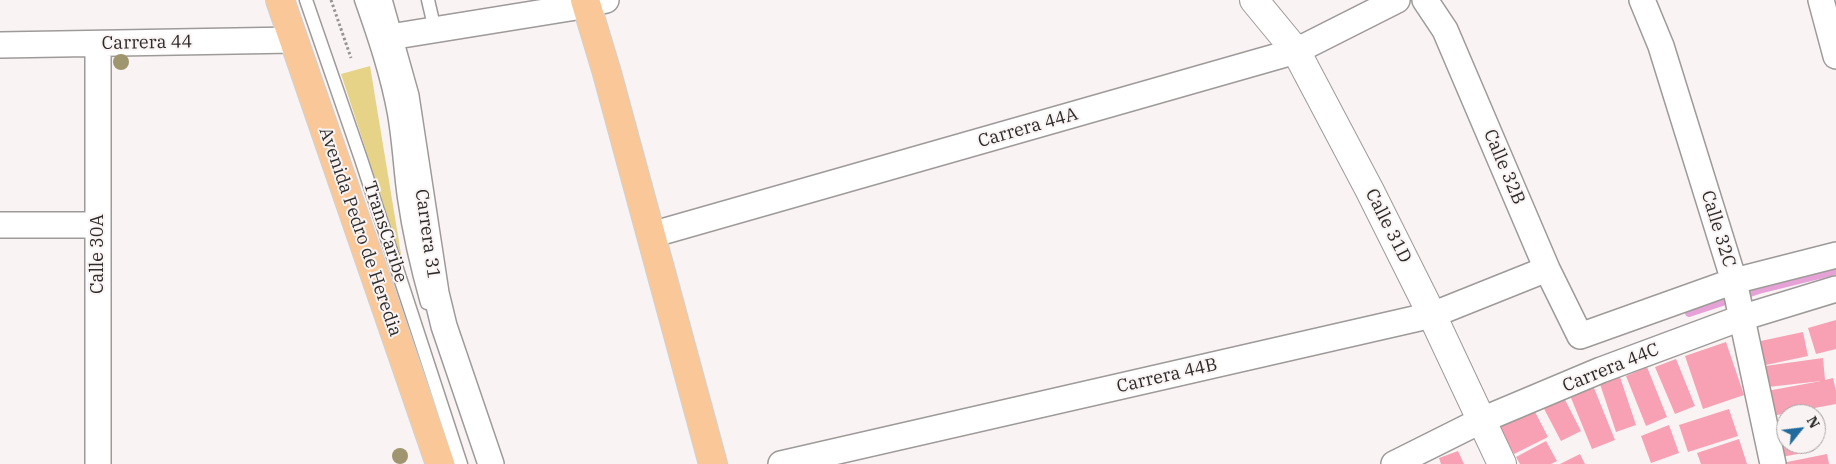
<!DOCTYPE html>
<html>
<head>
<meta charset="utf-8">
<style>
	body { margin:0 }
	#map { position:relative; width:1836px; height:464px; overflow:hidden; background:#f9f4f3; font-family:"IBM Plex Serif",serif }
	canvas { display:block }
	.north { position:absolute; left:1776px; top:404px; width:50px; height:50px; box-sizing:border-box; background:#f9f4f3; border:1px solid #a7a4a3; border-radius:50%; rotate:61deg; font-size:14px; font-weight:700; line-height:20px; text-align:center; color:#2c2b2a }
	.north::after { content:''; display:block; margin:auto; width:18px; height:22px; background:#226a9e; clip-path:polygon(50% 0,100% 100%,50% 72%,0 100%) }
</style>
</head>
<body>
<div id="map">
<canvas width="1836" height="464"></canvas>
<div class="north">N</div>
</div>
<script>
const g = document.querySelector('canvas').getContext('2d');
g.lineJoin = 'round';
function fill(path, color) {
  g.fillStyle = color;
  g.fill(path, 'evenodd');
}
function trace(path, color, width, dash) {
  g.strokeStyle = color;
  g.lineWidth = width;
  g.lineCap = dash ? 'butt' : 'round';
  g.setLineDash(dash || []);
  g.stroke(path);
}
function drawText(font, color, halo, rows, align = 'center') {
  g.font = font + ' "IBM Plex Serif",serif';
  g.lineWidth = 4;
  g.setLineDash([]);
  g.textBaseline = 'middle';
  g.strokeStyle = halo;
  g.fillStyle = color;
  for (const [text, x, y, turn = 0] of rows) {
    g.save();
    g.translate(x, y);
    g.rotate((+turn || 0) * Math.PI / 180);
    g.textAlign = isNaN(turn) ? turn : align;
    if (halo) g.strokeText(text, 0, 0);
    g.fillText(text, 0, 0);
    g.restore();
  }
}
fill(new Path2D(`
	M370,66L402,260L341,74Z`), '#e7d387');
trace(new Path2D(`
	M1689,313L1762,289L1836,271`), '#e6a2d7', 8);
fill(new Path2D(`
	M1836,320V349L1816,354L1808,328Z
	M1803,332L1808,356L1761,366L1756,342Z
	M1726,342L1744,395L1703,409L1685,356Z
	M1823,358L1825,380L1833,378L1836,391V404L1772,416L1767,391L1821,381L1768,387L1765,366Z
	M1676,359L1695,406L1675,414L1655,367Z
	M1647,367L1667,417L1646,426L1626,376Z
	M1619,374L1636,425L1616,432L1599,381Z
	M1592,383L1615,440L1592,449L1569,393Z
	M1561,392L1581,431L1561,441L1541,403Z
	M1729,409L1738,436L1688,452L1679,425Z
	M1534,410L1548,437L1514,454L1500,427Z
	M1669,425L1679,453L1651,463L1641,436Z
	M1786,430V444H1813L1814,451L1781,457L1777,432Z
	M1739,439L1747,464H1701L1697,453Z
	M1546,441L1557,461L1551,464H1520L1516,457Z
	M1458,451L1464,464H1441L1439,458Z
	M1580,454L1585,464H1560Z
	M1827,454L1829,464H1782V463Z`), '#f8a0b4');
const service = new Path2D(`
	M306,0L361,159L461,464
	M361,0C374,37 387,75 394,114C399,142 400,170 404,198C409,233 417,268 427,303
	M428,0L435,30`);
const minor = new Path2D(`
	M379,0L406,96L436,293L444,326L491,464
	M1425,0L1445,30L1547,269L1580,336L1734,281L1836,255
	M1642,0L1661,46L1734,281L1773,464
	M1821,0L1836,56
	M390,37L570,8L606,0
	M98,44V464
	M0,45L294,40
	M0,225H98
	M651,235L1296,51L1397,0
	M781,464L1432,315L1547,269
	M1394,464L1482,420L1601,370L1741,318L1836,289`);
const tertiary = new Path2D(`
	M1254,0L1296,51L1370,191L1432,315L1502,464`);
const trunk = new Path2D(`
	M280,0L440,464
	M585,0L607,73L713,464`);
trace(service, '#9e9a99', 15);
trace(minor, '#9e9a99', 28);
trace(tertiary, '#9e9a99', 30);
trace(trunk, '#d1d0d0', 30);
trace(new Path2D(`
	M331,0L351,58`), '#979493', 3, [2.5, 2.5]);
trace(service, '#fff', 12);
trace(minor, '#fff', 25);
trace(tertiary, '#fff', 28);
trace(trunk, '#fac898', 28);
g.fillStyle = '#9f956e';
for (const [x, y] of [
	[121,62],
	[400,456]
]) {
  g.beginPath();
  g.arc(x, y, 8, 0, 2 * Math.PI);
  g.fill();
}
drawText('18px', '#2c2b2a', '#f9f4f3', [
	["Carrera 44",147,43,-1],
	["Carrera 44A",1028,128,-16],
	["Calle 32B",1504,167,67],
	["Calle 31D",1388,226,63],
	["Calle 32C",1718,229,73],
	["Avenida Pedro de Heredia",360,232,71],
	["TransCaribe",385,232,72],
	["Carrera 31",427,234,82],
	["Calle 30A",98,254,-90],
	["Carrera 44C",1611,368,-22],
	["Carrera 44B",1167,376,-13]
]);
</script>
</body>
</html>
